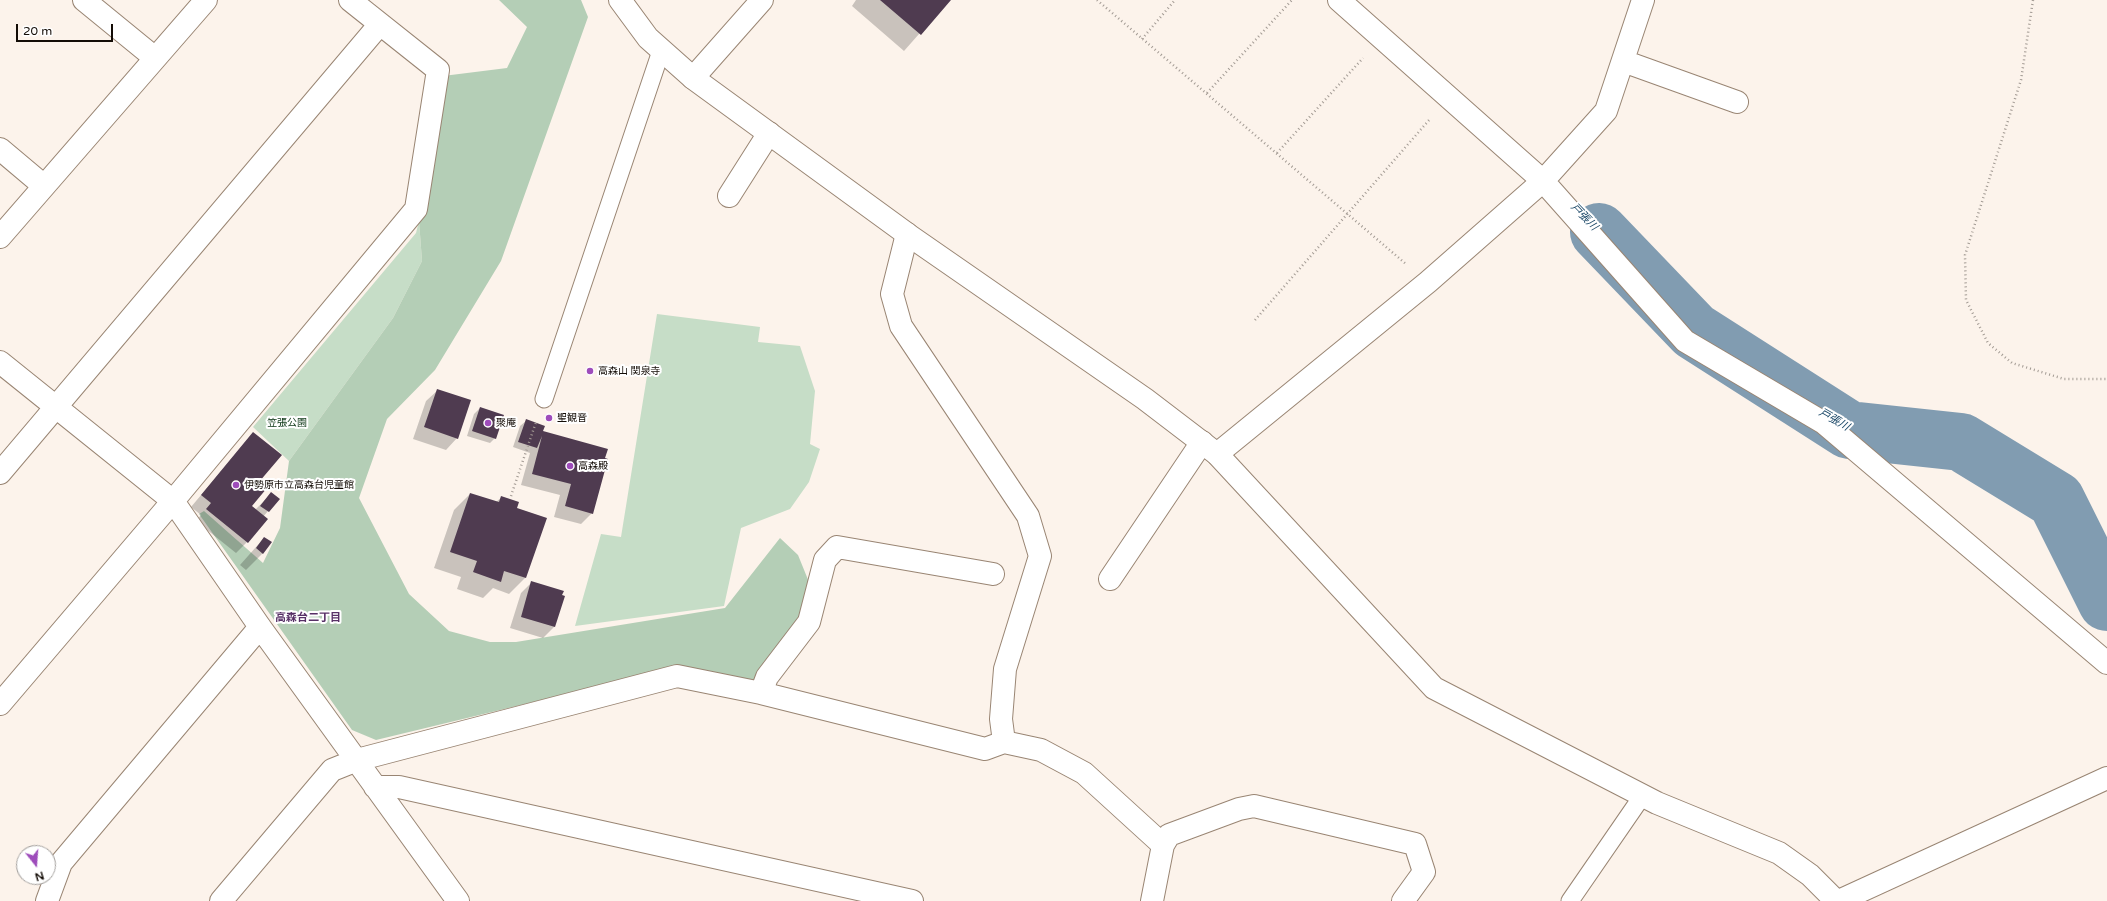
<!DOCTYPE html>
<html>
<head>
<meta charset="utf-8">
<style>
	body { margin:0 }
	#map { position:relative; width:2107px; height:901px; overflow:hidden; background:#fcf3eb; font-family:"Varela Round",sans-serif }
	canvas { display:block }
	.north { position:absolute; left:16px; top:845px; width:40px; height:40px; box-sizing:border-box; background:#fff; border:1px solid #a19e9b; border-radius:50%; rotate:163deg; font-size:11px; font-weight:700; line-height:16px; text-align:center; color:#130c06 }
	.north::after { content:''; display:block; margin:auto; width:14px; height:18px; background:#9e4cbb; clip-path:polygon(50% 0,100% 100%,50% 72%,0 100%) }
	.scale { position:absolute; left:16px; top:24px; width:97px; height:18px; box-sizing:border-box; border:2px solid #130c06; border-top:0; padding-left:5px; font-size:12px; line-height:14px; white-space:nowrap; color:#130c06; -webkit-text-stroke:3px #fff; paint-order:stroke }
</style>
</head>
<body>
<div id="map">
<canvas width="2107" height="901"></canvas>
<div class="north">N</div>
<div class="scale">20 m</div>
</div>
<script>
const g = document.querySelector('canvas').getContext('2d');
g.lineJoin = 'round';
function fill(path, color) {
  g.fillStyle = color;
  g.fill(path, 'evenodd');
}
function trace(path, color, width, dash) {
  g.strokeStyle = color;
  g.lineWidth = width;
  g.lineCap = dash ? 'butt' : 'round';
  g.setLineDash(dash || []);
  g.stroke(path);
}
function drawText(font, color, halo, rows, align = 'center') {
  g.font = font + ' "Varela Round","Noto Sans JP",sans-serif';
  g.lineWidth = 4;
  g.setLineDash([]);
  g.textBaseline = 'middle';
  g.strokeStyle = halo;
  g.fillStyle = color;
  for (const [text, x, y, turn = 0] of rows) {
    g.save();
    g.translate(x, y);
    g.rotate((+turn || 0) * Math.PI / 180);
    g.textAlign = isNaN(turn) ? turn : align;
    if (halo) g.strokeText(text, 0, 0);
    g.fillText(text, 0, 0);
    g.restore();
  }
}
fill(new Path2D(`
	M419,221L422,261L393,318L289,461L253,427L416,233Z
	M657,314L760,327L758,342L800,346L815,391L810,444L820,449L809,482L790,509L741,528L724,606L575,626L601,534L621,537Z`), '#c6ddc7');
fill(new Path2D(`
	M499,0H581L588,17L501,261L435,370L387,419L359,498L409,594L449,631L490,642H516L725,608L780,538L798,555L811,587L806,614L767,685L678,667L376,740L352,730L199,514L204,511L263,563L280,528L289,461L393,318L422,261L419,221L443,76L507,68L527,27Z`), '#b4ceb6');
fill(new Path2D(`
	M856,0H949L904,51L852,6Z
	M438,390L457,438L446,450L413,439L426,401Z
	M480,408L495,438L490,443L467,436L474,414Z
	M526,421L542,432L592,513L581,524L554,517L560,495L521,485L530,453L513,447L520,426Z
	M253,433L258,482L251,507L255,510L271,494L278,499L263,517L247,542L236,553L196,521L201,515L191,507Z
	M470,494L496,502L502,497L516,508L525,578L509,594L493,588L483,598L457,589L461,577L434,568L454,510Z
	M264,538L263,553L246,570L240,565Z
	M532,582L564,596L554,627L543,638L510,628L521,593Z`), '#0003');
trace(new Path2D(`
	M1599,232L1694,331L1849,430L1961,442L2056,500L2107,602`), '#819cb1', 58);
fill(new Path2D(`
	M880,0H951L921,35Z
	M437,389L471,400L458,439L424,427Z
	M480,407L504,415L496,439L472,431Z
	M526,419L545,426L543,431L608,449L605,458L608,459L593,514L565,506L571,484L532,474L542,436L537,448L518,442Z
	M253,432L282,455L259,482L267,488L252,506L268,519L248,543L206,509L211,503L201,495Z
	M271,492L280,499L269,512L260,506Z
	M470,493L499,502L501,496L519,502L517,508L547,518L526,578L504,571L501,582L473,572L477,561L450,552Z
	M264,537L272,542L263,554L256,548Z
	M531,581L564,591L562,595L565,596L555,627L521,617Z`), '#4f3b50');
const service = new Path2D(`
	M544,399L661,51
	M1570,901L1643,795`);
const minor = new Path2D(`
	M84,0L155,58
	M1339,0L1543,181L1685,341L1824,423L2107,663
	M1623,61L1737,102
	M693,78L762,0
	M0,149L44,186
	M729,196L769,133
	M907,234L892,294L901,326L1028,516L1040,556L1005,669L1001,719L1004,742L1041,750L1084,773L1163,845
	M0,237L206,0
	M0,362L173,501L260,627L458,901
	M1217,454L1428,282L1543,181L1606,111L1643,0
	M0,473L380,24
	M1110,579L1202,442
	M761,693L767,677L809,622L825,560L837,547L993,574
	M0,704L173,501L416,209L438,70L350,0
	M375,787H399L912,901
	M47,901L61,863L260,627
	M221,901L332,770L357,760L677,676L761,693L985,749L1004,742
	M1152,901L1163,845L1169,835L1239,809L1254,806L1415,844L1424,872L1403,901
	M1839,901L2107,778`);
const tertiary = new Path2D(`
	M620,0L648,38L693,78L907,234L1145,399L1217,454L1434,688L1657,803L1779,853L1810,875L1836,901`);
trace(service, '#998573', 19);
trace(minor, '#998573', 24);
trace(tertiary, '#998573', 24);
trace(new Path2D(`
	M1097,0L1406,264
	M2033,0L2021,80L1965,255L1966,300L1988,343L2012,363L2064,379H2107
	M1142,39L1175,0
	M1207,93L1292,0
	M1277,153L1363,58
	M1255,320L1430,119
	M511,496L536,422`), '#a29a93', 2.5, [1, 3]);
trace(service, '#fff', 17);
trace(minor, '#fff', 22);
trace(tertiary, '#fff', 22);
for (const [x, y, r, color] of [
	[590,371,4,"#9e4cbb"],
	[549,418,4,"#9e4cbb"],
	[488,423,4,"#9e4cbb"],
	[570,466,4,"#9e4cbb"],
	[236,485,4,"#9e4cbb"]
]) {
  const dot = new Path2D();
  dot.arc(x, y, r, 0, 2 * Math.PI);
  g.fillStyle = color;
  g.fill(dot);
  trace(dot, '#fff', 1.5);
}
drawText('10px', '#130c06', '#fff', [
	["高森山 関泉寺",598,371],
	["聖観音",557,418],
	["聚庵",496,423],
	["高森殿",578,466],
	["伊勢原市立高森台児童館",244,485]
], 'left');
drawText('10px', '#0c3615', '#fff', [
	["笠張公園",287,423]
]);
drawText('italic 11px', '#194666', '#fff', [
	["戸張川",1584,217,46],
	["戸張川",1834,420,30]
]);
drawText('bold 11px', '#583067', '#fff', [
	["高森台二丁目",308,618]
]);
</script>
</body>
</html>
